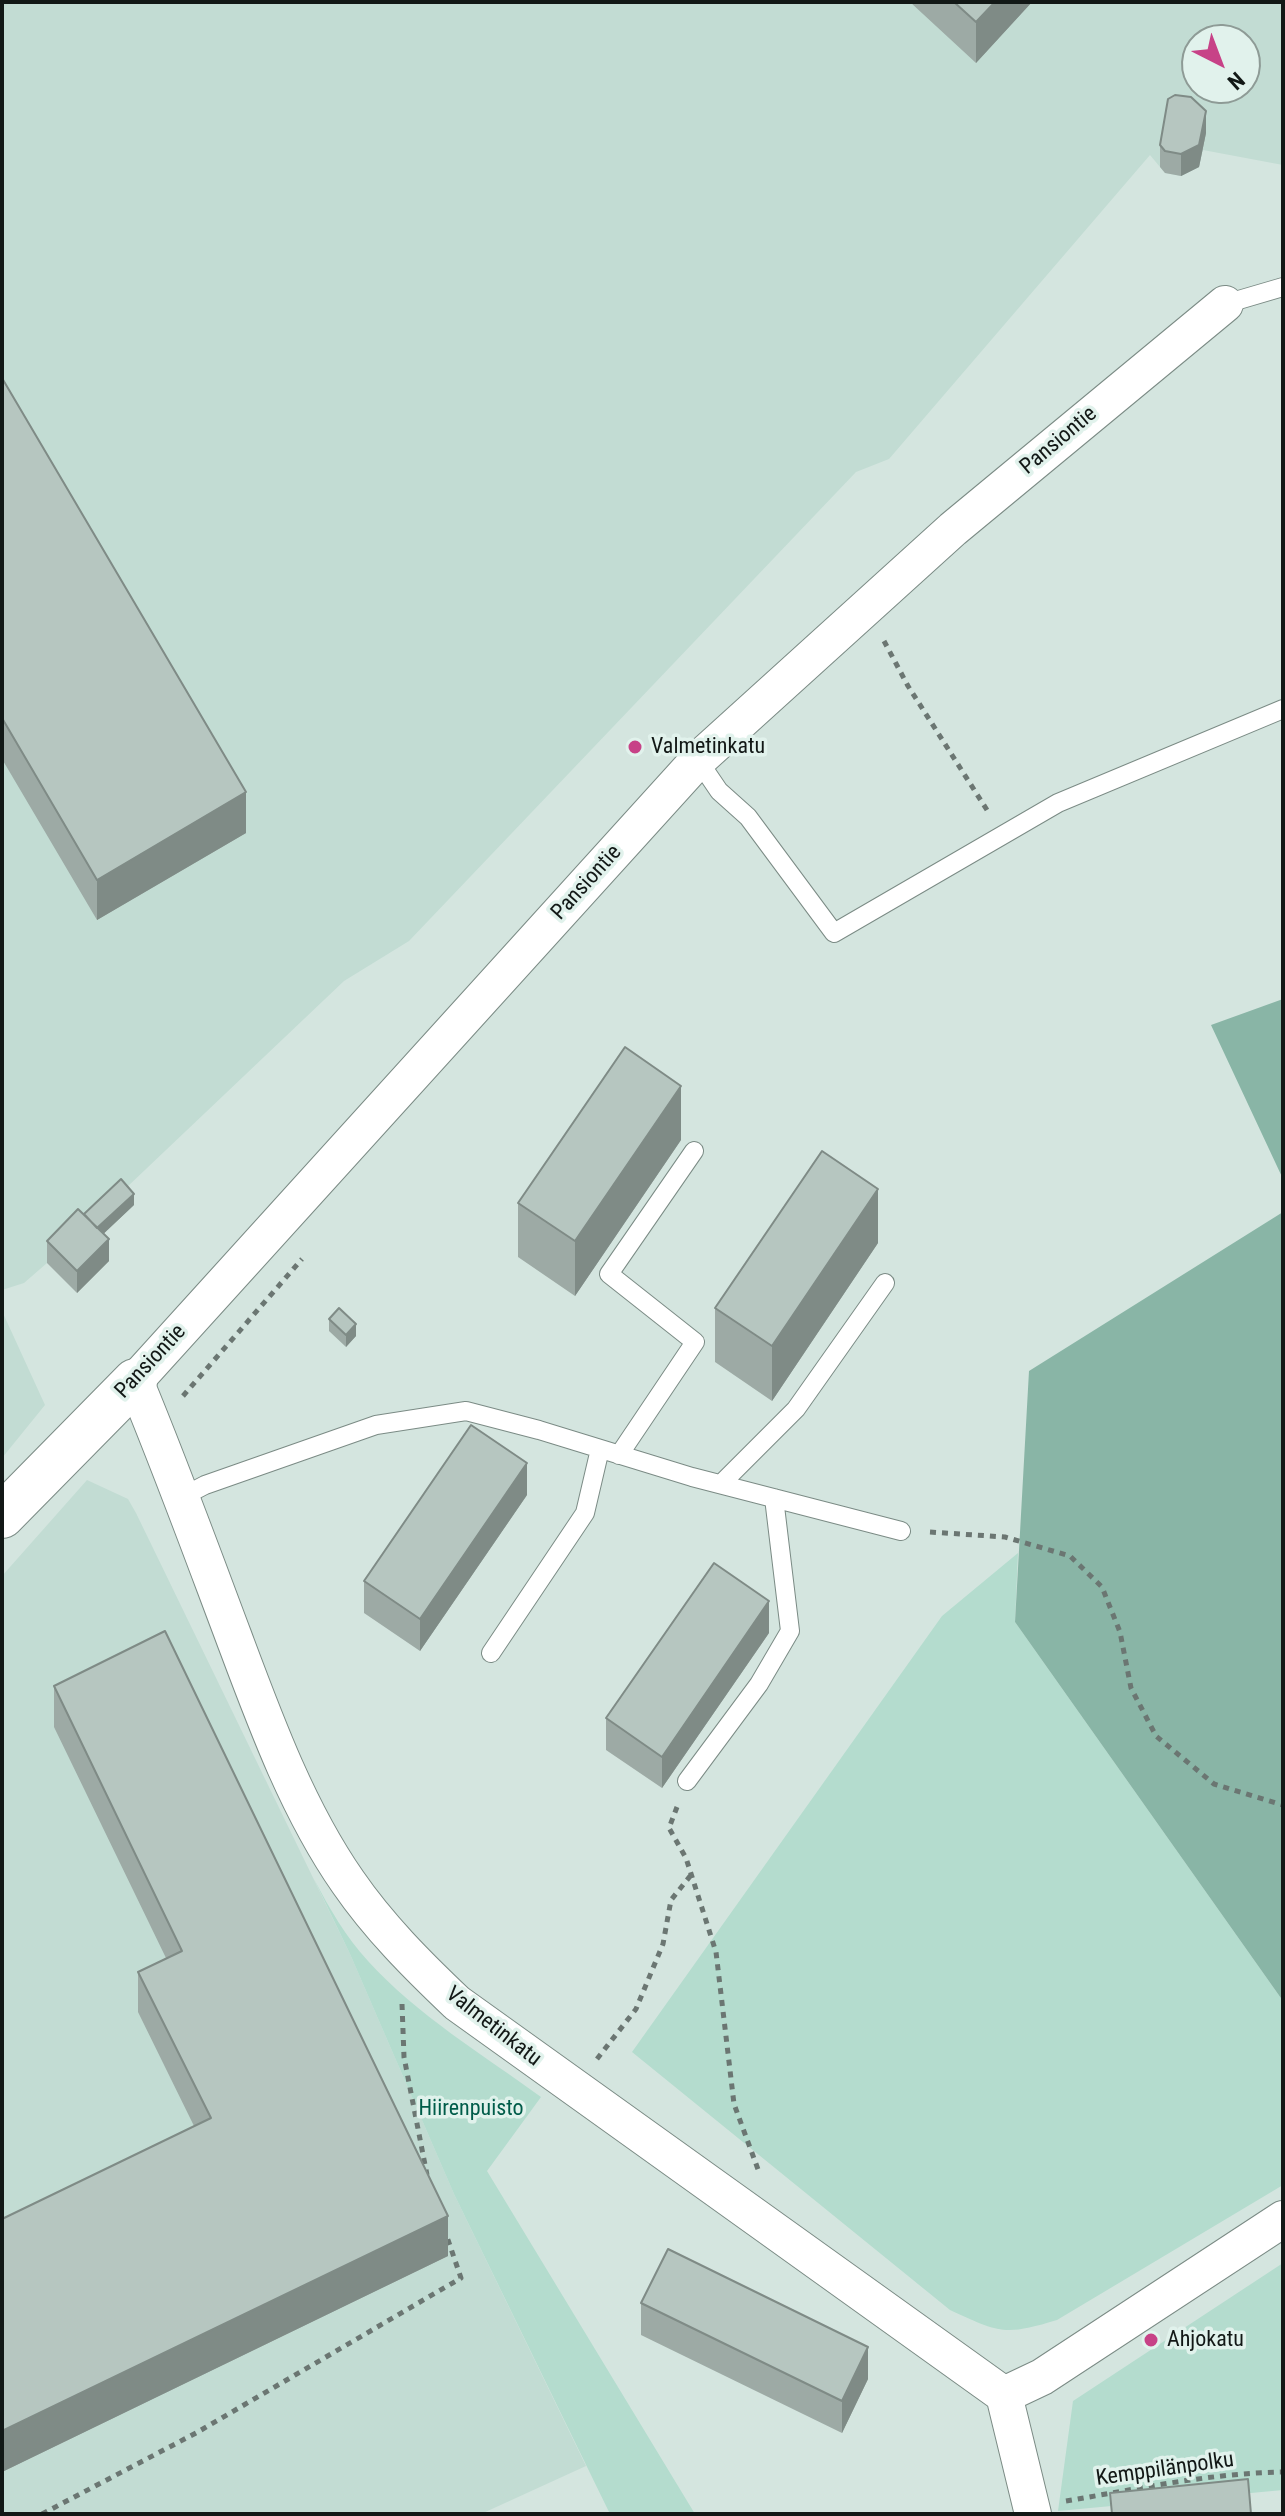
<!DOCTYPE html>
<html>
<head>
<meta charset="utf-8">
<style>
	body { margin:0 }
	#map { position:relative; width:1285px; height:2516px; overflow:hidden; background:#d4e5df; font-family:"Roboto Condensed",sans-serif }
	canvas { display:block }
	.frame { position:absolute; inset:0; border:4px solid #121816; pointer-events:none }
	.north { position:absolute; left:1181px; top:24px; width:80px; height:80px; box-sizing:border-box; background:#e1f2ec; border:2px solid #8e9b96; border-radius:50%; rotate:138deg; font-size:22px; font-weight:700; line-height:32px; text-align:center; color:#121816 }
	.north::after { content:''; display:block; margin:auto; width:28px; height:36px; background:#c74287; clip-path:polygon(50% 0,100% 100%,50% 72%,0 100%) }
</style>
</head>
<body>
<div id="map">
<canvas width="1285" height="2516"></canvas>
<div class="frame"></div>
<div class="north">N</div>
</div>
<script>
const g = document.querySelector('canvas').getContext('2d');
g.lineJoin = 'round';
function fill(path, color) {
  g.fillStyle = color;
  g.fill(path, 'evenodd');
}
function trace(path, color, width, dash) {
  g.strokeStyle = color;
  g.lineWidth = width;
  g.lineCap = dash ? 'butt' : 'round';
  g.setLineDash(dash || []);
  g.stroke(path);
}
function drawText(font, color, halo, rows, align = 'center') {
  g.font = font + ' "Roboto Condensed",sans-serif';
  g.lineWidth = 7;
  g.setLineDash([]);
  g.textBaseline = 'middle';
  g.strokeStyle = halo;
  g.fillStyle = color;
  for (const [text, x, y, turn = 0] of rows) {
    g.save();
    g.translate(x, y);
    g.rotate((+turn || 0) * Math.PI / 180);
    g.textAlign = isNaN(turn) ? turn : align;
    if (halo) g.strokeText(text, 0, 0);
    g.fillText(text, 0, 0);
    g.restore();
  }
}
fill(new Path2D(`
	M2,2H1283V165L1203,150L1199,167L1181,176L1165,173L1150,155L889,459L856,472L409,941L344,981L47,1263L24,1283L2,1290ZM1197,40H1245V88H1197Z
	M2,1311L45,1405L2,1458Z
	M87,1480L128,1499L136,1513L350,1954L454,2194L586,2466L481,2514H2V1576Z`), '#c2dcd3');
fill(new Path2D(`
	M1018,1553L1015,1622L1283,2001V2185L1057,2320C1004,2336 1000,2333 950,2310L632,2052L942,1616Z
	M314,1879C329,1908 346,1937 368,1961C417,2015 482,2054 541,2097L487,2171L695,2514H610L454,2194L350,1954Z
	M1283,2263V2490L1058,2511L1073,2401Z`), '#b4dcce');
fill(new Path2D(`
	M1283,999V1179L1211,1025Z
	M1283,1212V2001L1015,1622L1029,1371Z`), '#89b5a6');
const service = new Path2D(`
	M1225,304L1283,287
	M698,760L719,791L748,817L834,933L1058,803L1283,709
	M619,1455L695,1342L609,1274L694,1151
	M721,1484L796,1409L885,1283
	M180,1498L205,1485L376,1425L466,1411L539,1430L692,1477L901,1531
	M491,1653L585,1513L600,1449
	M687,1781L759,1684L790,1631L774,1498`);
const minor = new Path2D(`
	M1004,2395L1042,2377L1283,2219
	M1033,2514L1004,2395L457,2003C417,1965 379,1927 348,1882C297,1809 264,1718 233,1635C201,1550 170,1465 135,1381L698,760L953,529L1225,304`);
const tertiary = new Path2D(`
	M2,1516L135,1381`);
trace(service, '#7b8b85', 20);
trace(minor, '#7b8b85', 38);
trace(tertiary, '#7b8b85', 46);
trace(new Path2D(`
	M884,641L908,686L987,810
	M183,1396L302,1259
	M930,1532L1005,1537L1070,1556L1102,1587L1120,1632L1131,1688L1156,1736L1214,1784L1283,1805
	M677,1807L669,1828L686,1858L716,1952L734,2104L759,2172
	M402,2004L404,2057L427,2175
	M597,2059L636,2009L663,1944L671,1900L691,1875
	M1066,2501C1137,2489 1211,2473 1283,2472
	M42,2514L196,2433L461,2278L446,2234`), '#6b7672', 5, [6, 6]);
trace(service, '#fff', 18);
trace(minor, '#fff', 36);
trace(tertiary, '#fff', 44);
fill(new Path2D(`
	M910,2H1032L976,63Z
	M1206,133L1199,167L1181,176L1165,173L1160,167V145Z
	M2,378L246,833L97,920L2,759Z
	M681,1140L575,1296L518,1257V1203Z
	M134,1205L103,1234L109,1261L77,1293L47,1263V1241L84,1215Z
	M878,1243L772,1401L715,1362V1308Z
	M329,1319L356,1336L346,1347L329,1331Z
	M527,1495L420,1651L364,1613V1581Z
	M769,1633L662,1788L606,1750V1718Z
	M54,1686L448,2256L2,2472V2219L194,2126L138,2012V1972L166,1958L54,1727Z
	M641,2303L868,2379L842,2433L641,2335Z`), '#9daaa5');
fill(new Path2D(`
	M995,2H1032L976,63V22Z
	M1206,111V133L1199,167L1181,176V154Z
	M246,792V833L97,920V880Z
	M681,1086V1140L575,1296V1241Z
	M878,1189V1243L772,1401V1346Z
	M134,1194V1205L97,1240V1228Z
	M109,1239V1261L77,1293V1271Z
	M356,1324V1336L346,1347V1335Z
	M527,1463V1495L420,1651V1619Z
	M769,1601V1633L662,1788V1757Z
	M448,2216V2256L2,2472V2431Z
	M868,2347V2379L842,2433V2401Z`), '#7f8b86');
const building = new Path2D(`
	M954,2H995L976,22Z
	M1175,95L1191,97L1206,111L1199,145L1181,154L1165,151L1160,145L1168,99Z
	M2,378L246,792L97,880L2,718Z
	M625,1047L681,1086L575,1241L518,1203Z
	M822,1151L878,1189L772,1346L715,1308Z
	M121,1179L134,1194L97,1228L84,1214Z
	M78,1209L109,1239L77,1271L47,1241Z
	M339,1308L356,1324L346,1335L329,1319Z
	M471,1425L527,1463L420,1619L364,1581Z
	M714,1563L769,1601L662,1757L606,1718Z
	M165,1631L448,2216L2,2431V2219L211,2118L138,1972L182,1951L54,1686Z
	M668,2249L868,2347L842,2401L641,2303Z
	M1248,2479L1251,2514H1112L1110,2493Z`);
fill(building, '#b6c6c0');
trace(building, '#7f8b86', 2);
for (const [x, y, r, color] of [
	[635,747,8,"#c74287"],
	[1151,2340,8,"#c74287"]
]) {
  const dot = new Path2D();
  dot.arc(x, y, r, 0, 2 * Math.PI);
  g.fillStyle = color;
  g.fill(dot);
  trace(dot, '#e1f2ec', 3);
}
drawText('22px', '#121816', '#e1f2ec', [
	["Pansiontie",1059,441,-40],
	["Pansiontie",587,883,-48],
	["Pansiontie",151,1362,-47],
	["Valmetinkatu",493,2027,38],
	["Kemppilänpolku",1165,2470,-8]
]);
drawText('22px', '#121816', '#e1f2ec', [
	["Valmetinkatu",651,747],
	["Ahjokatu",1167,2340]
], 'left');
drawText('22px', '#005c49', '#e1f2ec', [
	["Hiirenpuisto",471,2109]
]);
</script>
</body>
</html>
